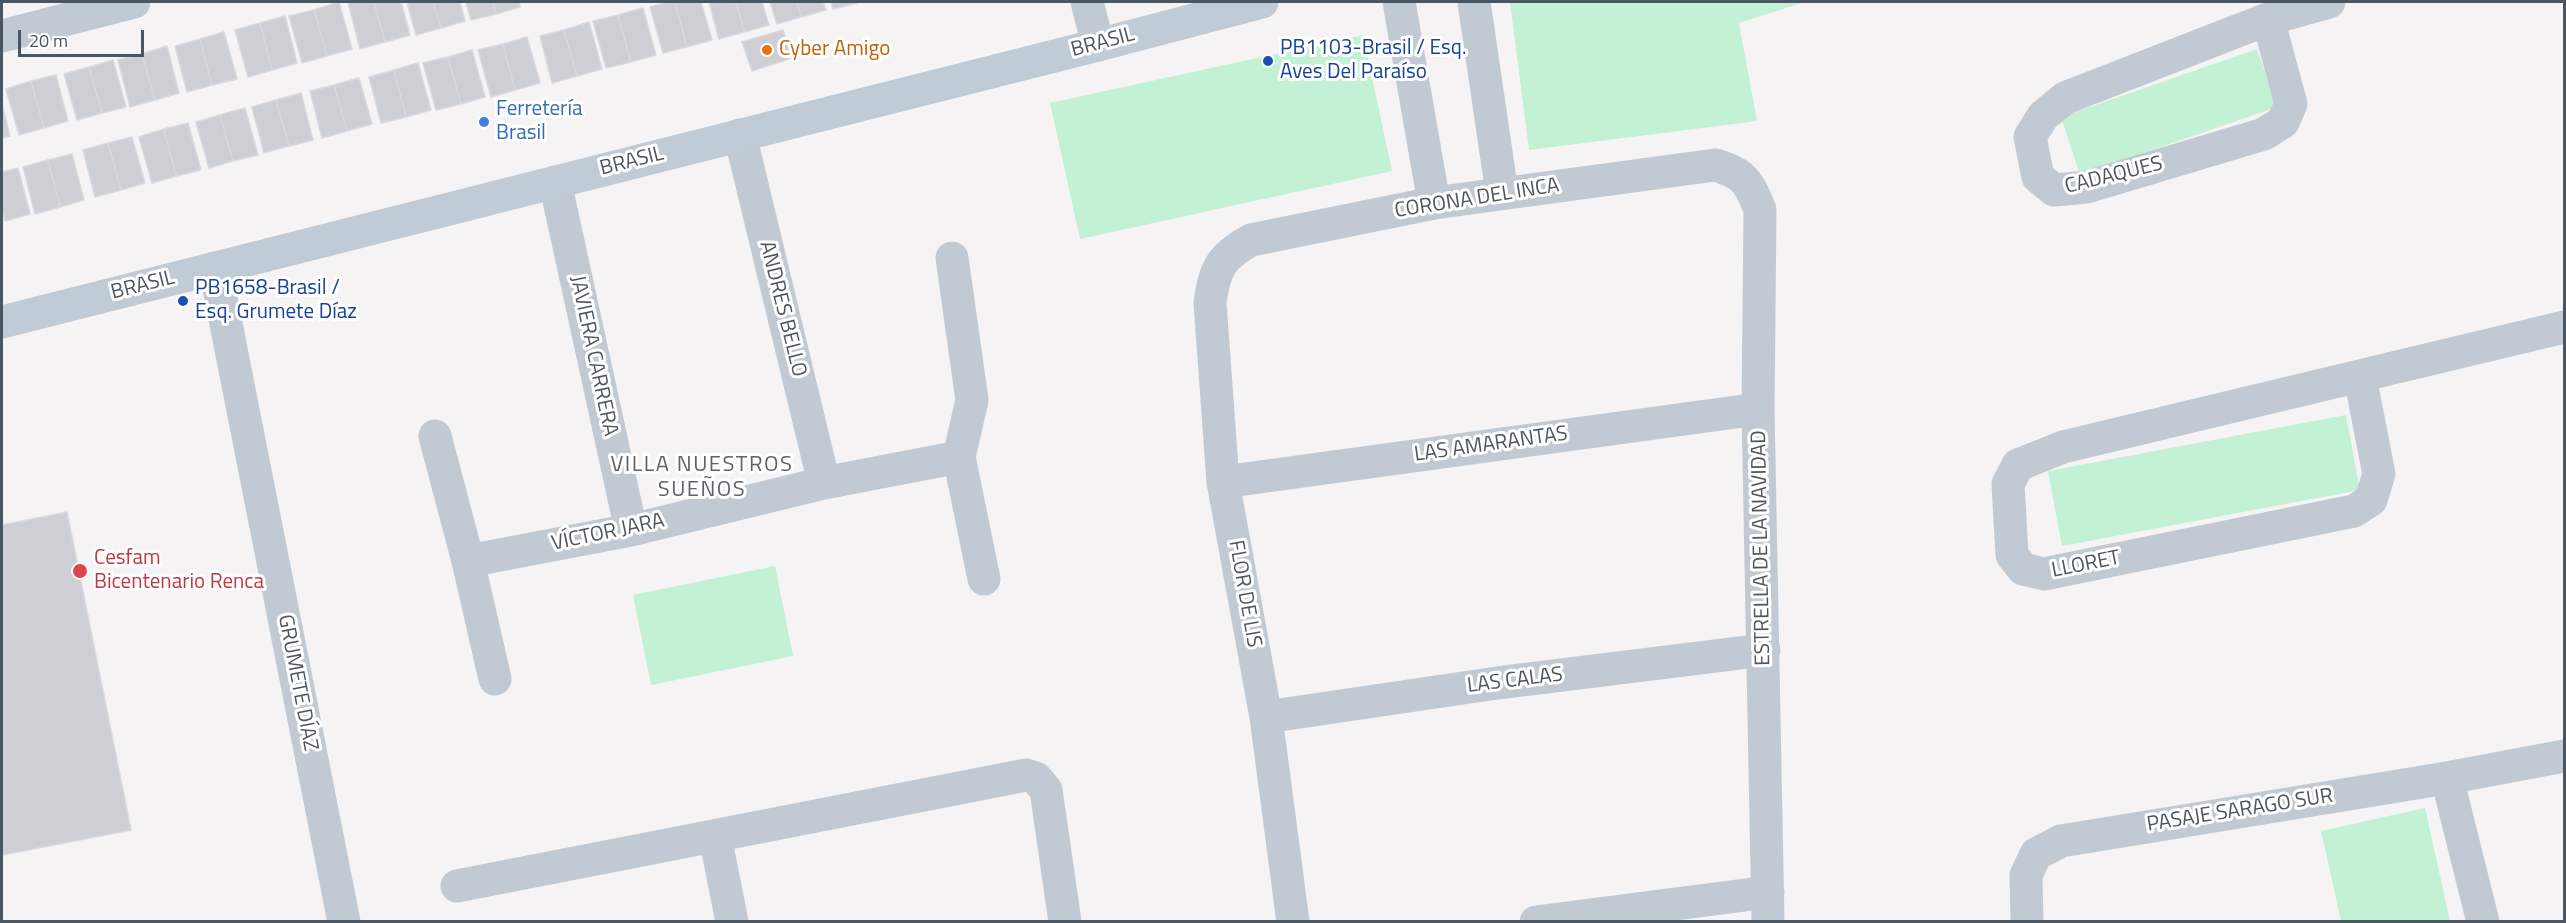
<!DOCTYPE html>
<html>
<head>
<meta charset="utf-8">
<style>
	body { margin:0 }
	#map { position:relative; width:2566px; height:923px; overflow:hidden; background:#f5f3f3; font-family:"Titillium Web",sans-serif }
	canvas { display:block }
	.frame { position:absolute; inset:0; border:3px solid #4a5661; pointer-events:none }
	.scale { position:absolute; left:18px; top:30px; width:126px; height:27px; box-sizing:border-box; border:3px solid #4a5661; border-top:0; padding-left:8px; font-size:18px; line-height:21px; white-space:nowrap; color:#4a5661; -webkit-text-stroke:4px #fff; paint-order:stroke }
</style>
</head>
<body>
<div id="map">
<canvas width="2566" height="923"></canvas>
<div class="frame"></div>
<div class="scale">20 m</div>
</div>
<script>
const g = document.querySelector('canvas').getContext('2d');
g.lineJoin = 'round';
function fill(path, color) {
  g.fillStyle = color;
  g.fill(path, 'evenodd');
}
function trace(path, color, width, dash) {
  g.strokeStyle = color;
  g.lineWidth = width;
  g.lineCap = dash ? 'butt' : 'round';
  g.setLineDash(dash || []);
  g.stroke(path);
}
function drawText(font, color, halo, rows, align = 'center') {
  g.font = font + ' "Titillium Web",sans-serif';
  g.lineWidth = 6;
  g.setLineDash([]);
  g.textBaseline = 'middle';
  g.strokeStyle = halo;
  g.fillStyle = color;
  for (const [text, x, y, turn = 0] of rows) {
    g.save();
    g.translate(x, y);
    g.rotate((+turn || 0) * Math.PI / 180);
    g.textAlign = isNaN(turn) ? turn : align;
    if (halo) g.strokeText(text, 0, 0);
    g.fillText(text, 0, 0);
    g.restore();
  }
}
fill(new Path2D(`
	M1510,2H1804L1739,23L1757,121L1529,150Z
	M1363,35L1392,171L1080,239L1050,103Z
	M2257,49L2277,107L2080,175L2061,117Z
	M2346,415L2360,490L2062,546L2048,471Z
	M775,566L793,656L651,685L633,595Z
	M2425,808L2450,921H2341L2321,831Z`), '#c3f1d5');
const building = new Path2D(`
	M339,2L352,49L327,56L314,10Z
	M348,2H374L385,42L360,49Z
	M374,2H401L410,35L385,42Z
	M407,2H433L441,28L416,35Z
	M433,2H460L465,21L441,28Z
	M466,2H493L496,14L471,20Z
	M493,2H519L520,7L496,14Z
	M669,2H675L687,47L663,53L650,7Z
	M675,2H701L712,40L687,47Z
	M709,2H736L744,32L719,39Z
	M736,2H762L769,25L744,32Z
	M770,2H797L801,17L777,24Z
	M797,2H823L826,10L801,17Z
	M831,2H857V3L833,9Z
	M643,8L656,55L631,62L618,15Z
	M314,10L327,56L302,63L289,16Z
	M618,15L631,62L606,68L593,21Z
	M285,16L297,63L272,70L260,23Z
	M589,22L602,69L577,76L564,30Z
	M260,23L272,70L248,77L235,30Z
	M564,30L577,76L552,83L540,36Z
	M783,30L792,58L752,71L742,42Z
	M224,32L237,79L212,85L200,39Z
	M527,37L540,83L515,90L503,44Z
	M200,39L212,85L187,92L175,46Z
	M503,44L515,90L491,97L478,50Z
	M167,46L179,93L155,100L142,54Z
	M472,50L485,97L461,104L448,57Z
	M142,54L155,100L130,107L118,60Z
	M448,57L461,104L436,110L423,63Z
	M113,60L126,107L102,113L89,67Z
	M418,63L431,110L406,117L394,70Z
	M89,67L102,113L77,120L64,74Z
	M394,70L406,117L381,123L369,77Z
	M56,75L68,121L44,128L31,81Z
	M359,78L372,124L347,131L334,85Z
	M31,81L44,128L19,135L6,89Z
	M334,85L347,131L322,138L310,91Z
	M301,93L313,140L289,146L276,100Z
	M276,100L289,146L264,153L252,107Z
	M2,104L10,136L2,138Z
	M245,108L258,155L233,161L220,115Z
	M220,115L233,161L209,168L196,122Z
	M188,123L201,170L176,176L164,129Z
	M164,129L176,176L152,183L139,137Z
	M132,137L145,183L121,190L108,143Z
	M108,143L121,190L95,197L83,150Z
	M72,154L84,200L60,207L48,160Z
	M48,160L60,207L35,214L23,167Z
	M18,168L30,214L5,221L2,208V172Z
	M67,512L131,830L2,855V525Z`);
fill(building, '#cdcfd5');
trace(building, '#d7d9de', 1.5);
trace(new Path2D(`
	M1087,2L1098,45
	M1399,2L1434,203
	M1474,2L1502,193
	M2268,19L2291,104L2283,122L2264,134L2087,187L2054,190L2038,177L2030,137L2043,116L2065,98L2268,19L2329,2
	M2,36L134,2
	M740,135L824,483
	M555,182L631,530
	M952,258L972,400L959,457
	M215,268L344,922
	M2360,377L2379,474L2371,500L2354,511L2044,574L2023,569L2012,555L2008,484L2018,465L2063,447L2564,327
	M435,436L468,561L631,530L824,483L959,457L984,579
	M1223,482L1758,409
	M468,561L495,679
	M1266,717L1497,683L1764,650
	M2447,778L2483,922
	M715,836L732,922
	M457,886L1026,775L1036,778L1046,790L1065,922
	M1293,922L1266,717L1223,482L1210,303C1214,270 1221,256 1251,240L1434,203L1715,165C1744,173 1750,183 1760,210L1758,409L1768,922
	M1536,922L1768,892
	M2027,922L2026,875L2036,854L2061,841L2447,778L2564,756`), '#c1cad2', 33);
trace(new Path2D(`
	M2,322L1098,45L1262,2`), '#c1cbd6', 33);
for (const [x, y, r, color] of [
	[767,50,6,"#e8710a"],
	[1268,61,6,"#1a4fb4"],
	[484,122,6,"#3f7fe0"],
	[183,301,6,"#1a4fb4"],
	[80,571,8,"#e0444e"]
]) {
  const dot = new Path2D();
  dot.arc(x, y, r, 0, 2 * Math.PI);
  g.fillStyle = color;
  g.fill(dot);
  trace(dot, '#fff', 2);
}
drawText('21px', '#4a5661', '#fff', [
	["BRASIL",1103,43,-15],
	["BRASIL",632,162,-14],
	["CADAQUES",2114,176,-14],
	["CORONA DEL INCA",1477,199,-9],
	["BRASIL",143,286,-14],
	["ANDRES BELLO",782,309,76],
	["JAVIERA CARRERA",593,356,78],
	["LAS AMARANTAS",1491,445,-8],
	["VÍCTOR JARA",608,533,-12],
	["ESTRELLA DE LA NAVIDAD",1762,548,-91],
	["LLORET",2086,565,-11],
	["FLOR DE LIS",1244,594,80],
	["LAS CALAS",1515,681,-7],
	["GRUMETE DÍAZ",297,683,79],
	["PASAJE SARAGO SUR",2240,811,-9]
]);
drawText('21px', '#164399', '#fff', [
	["PB1103-Brasil / Esq.",1280,49],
	["Aves Del Paraíso",1280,73],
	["PB1658-Brasil /",195,289],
	["Esq. Grumete Díaz",195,313]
], 'left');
drawText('21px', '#c56008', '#fff', [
	["Cyber Amigo",779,50]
], 'left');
drawText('21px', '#366cbe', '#fff', [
	["Ferretería",496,110],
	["Brasil",496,134]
], 'left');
drawText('21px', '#be3a42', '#fff', [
	["Cesfam",94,559],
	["Bicentenario Renca",94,583]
], 'left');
g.letterSpacing = '1.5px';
drawText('22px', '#5f6368', '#fff', [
	["VILLA NUESTROS",702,466],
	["SUEÑOS",702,491]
]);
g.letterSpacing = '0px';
</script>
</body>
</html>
